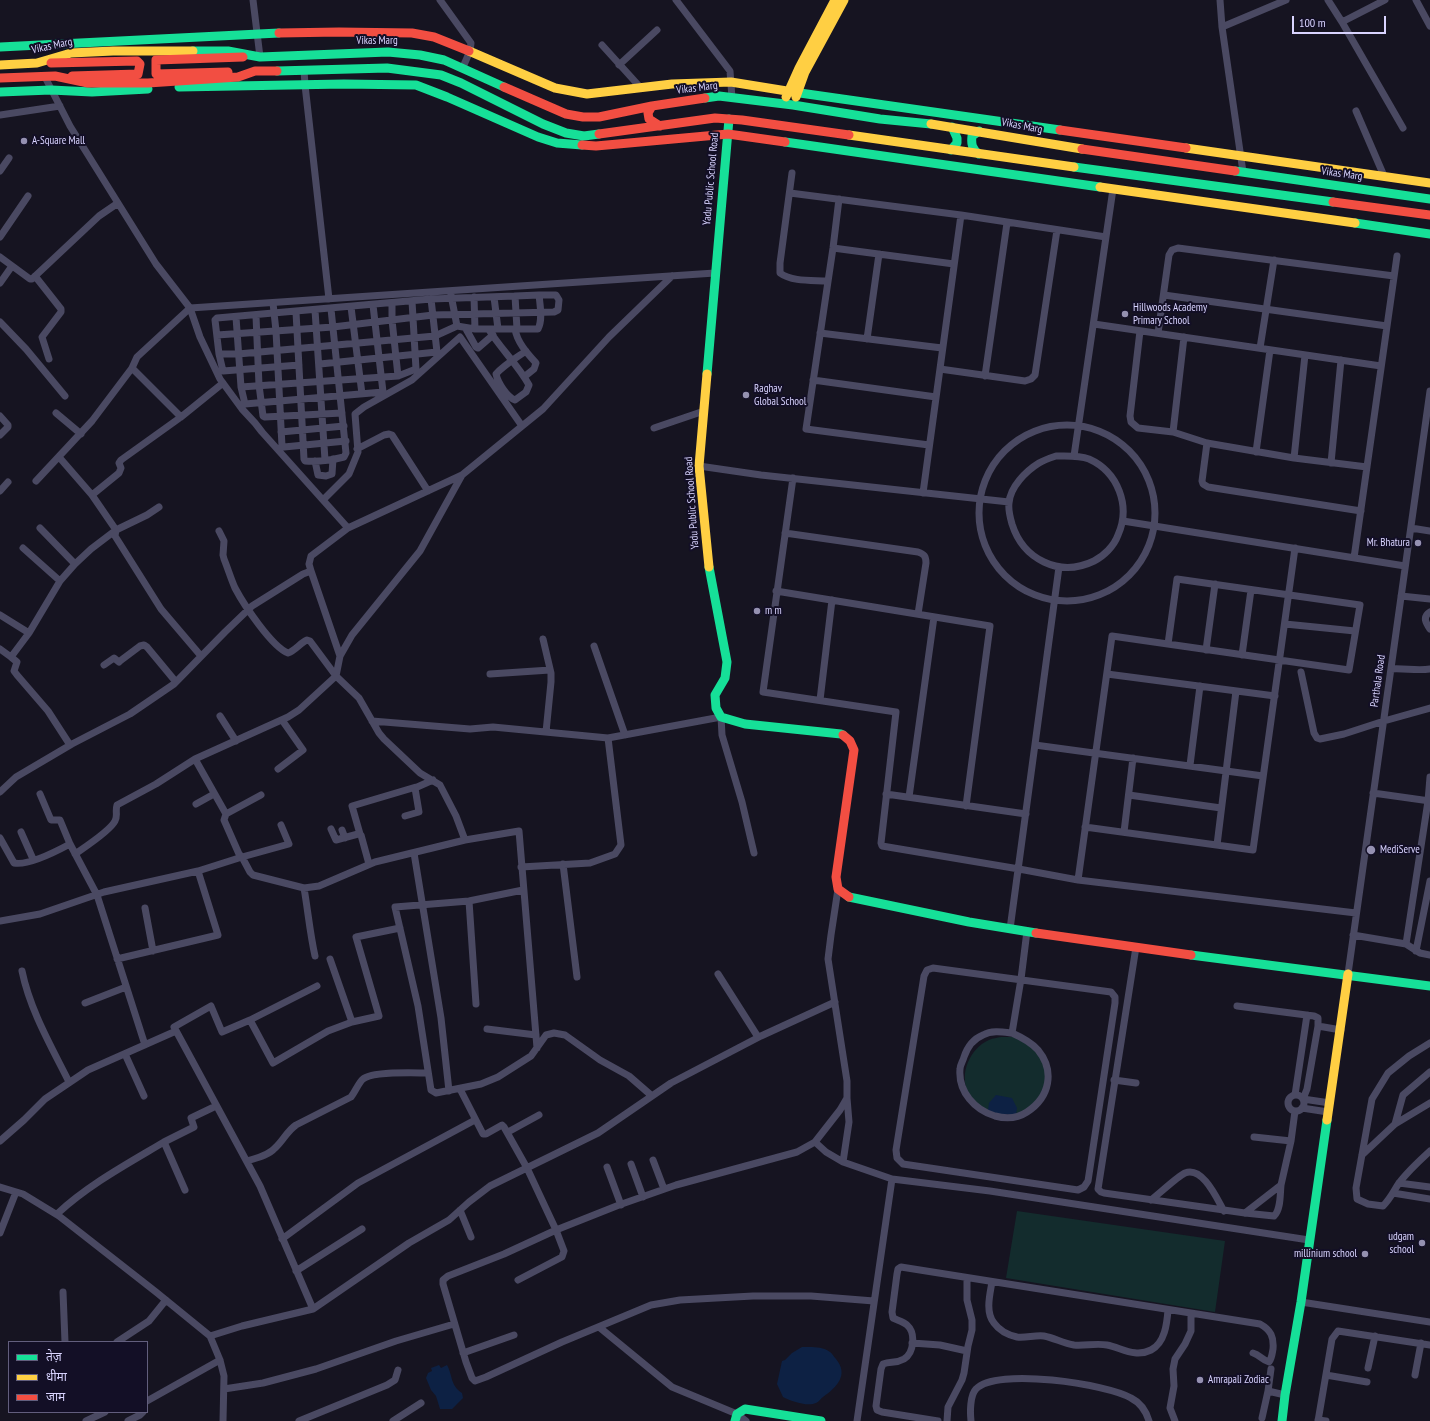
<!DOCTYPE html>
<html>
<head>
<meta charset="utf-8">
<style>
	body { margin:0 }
	#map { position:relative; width:1430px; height:1421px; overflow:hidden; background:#161421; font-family:"PT Sans Narrow","Noto Sans Devanagari",sans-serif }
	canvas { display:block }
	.legend { position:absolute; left:8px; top:1341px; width:140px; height:72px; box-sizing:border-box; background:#130f26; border:1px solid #625e7d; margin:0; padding:5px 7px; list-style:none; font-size:12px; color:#d9d4ff }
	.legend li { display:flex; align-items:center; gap:8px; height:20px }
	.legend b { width:20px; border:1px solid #625e7d }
	.scale { position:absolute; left:1292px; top:16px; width:94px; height:18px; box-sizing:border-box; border:2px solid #d9d4ff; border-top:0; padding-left:5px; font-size:12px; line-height:14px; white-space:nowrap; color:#d9d4ff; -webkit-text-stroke:3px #130f26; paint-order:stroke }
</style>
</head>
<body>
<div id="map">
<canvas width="1430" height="1421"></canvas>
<ul class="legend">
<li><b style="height:5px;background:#16e098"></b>तेज़</li>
<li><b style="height:5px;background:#ffcf43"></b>धीमा</li>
<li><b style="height:5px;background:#f24e42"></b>जाम</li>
</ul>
<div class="scale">100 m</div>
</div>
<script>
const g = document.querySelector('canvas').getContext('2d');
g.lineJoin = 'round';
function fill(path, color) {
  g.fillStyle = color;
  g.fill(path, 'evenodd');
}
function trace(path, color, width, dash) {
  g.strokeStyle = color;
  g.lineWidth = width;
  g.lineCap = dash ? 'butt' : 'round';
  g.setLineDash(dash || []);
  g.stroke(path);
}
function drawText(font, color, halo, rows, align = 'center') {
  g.font = font + ' "PT Sans Narrow",sans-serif';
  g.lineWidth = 4;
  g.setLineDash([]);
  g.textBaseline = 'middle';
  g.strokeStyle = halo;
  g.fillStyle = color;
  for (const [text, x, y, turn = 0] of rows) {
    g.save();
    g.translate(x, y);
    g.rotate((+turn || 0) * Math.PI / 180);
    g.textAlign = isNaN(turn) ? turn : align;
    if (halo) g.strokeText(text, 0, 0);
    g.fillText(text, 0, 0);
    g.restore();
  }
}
fill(new Path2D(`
	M1001,1037H1014L1037,1050L1047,1074L1041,1100L1020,1116L984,1111C979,1106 971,1099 968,1092C959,1074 970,1048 989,1040C993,1038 997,1038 1001,1037Z
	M1017,1211L1225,1241L1215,1312L1006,1278Z`), '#132c2d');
fill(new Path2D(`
	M996,1095L1012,1098L1017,1108L1016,1115L997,1114L988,1110L989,1103Z
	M802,1347C811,1347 822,1346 830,1352C832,1353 834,1357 836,1359C849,1375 837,1387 823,1397C821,1398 819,1402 816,1403C807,1407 791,1401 783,1397L777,1384L782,1361L785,1360L792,1353Z
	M439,1365L441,1368L447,1365C453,1376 450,1385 462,1393L463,1398L452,1409H440L436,1396L431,1390L426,1378L428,1373L432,1371L431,1368Z`), '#0d2144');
trace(new Path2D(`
	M253,0L260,57
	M440,0L471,43L470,51L463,67
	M676,0L730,71L732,98
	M1220,0L1222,27L1243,172
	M1328,0L1342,22L1403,128
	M1416,0L1430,26
	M1342,22L1385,0
	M1222,27L1286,0
	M602,45L640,87
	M619,65L657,30
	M304,70L305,85L329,299
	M45,77L70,126L156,264L190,308L200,337L220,379L242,409L255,423L262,432L348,528L462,475
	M1356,111L1384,176
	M0,115L60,106
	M0,171L9,158
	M792,173L780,263V273C792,282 813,280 827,281
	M790,193L961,215L1106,237
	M839,199L833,248L806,429L929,445
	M0,237L28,196
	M833,248L954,264
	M0,257L30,279H32L99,216L118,203
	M35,276L61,309V312L42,337L49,359
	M0,283L12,266
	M451,295L457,326
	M1164,295L1387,326
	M515,296L539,295
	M474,297L475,329
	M494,297L498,329
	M273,303L276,331L282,446L284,447L346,441
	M392,303V320L398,376
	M351,307L362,394
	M315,310L325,460
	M296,312L304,459L305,461C318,462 332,460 344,457L346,453L331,309
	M256,316L259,385L263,416L265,417L342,413
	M236,317L241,387L245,404L383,392L373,305
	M0,322L26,349L65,396
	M1094,324L1381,366
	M466,329L476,347L478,348L493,335
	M515,329C517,342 527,353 536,363L534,369L524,377
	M489,330C501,349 518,365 529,385L526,392L515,400C507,397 498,383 496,374C504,365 516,358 526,351
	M1140,331L1130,416L1131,422L1138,428L1173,432L1207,443L1294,458L1367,467
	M820,333L942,348
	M1158,333L1169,255L1172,250L1178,248L1394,276
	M217,335L333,327L433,315L554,312L558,310L559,300L556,295H539C540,305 543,320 538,329H475L457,326L435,336L238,354H219
	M867,339L879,254
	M1260,348L1274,260
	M320,364L437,352L431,299
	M299,365L223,371L219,354L215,320L217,318L431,299L515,296L517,329
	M132,368L181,417
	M940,369L1025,381L1031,379L1035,375L1057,230
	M985,376L1007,223
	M813,380L936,397
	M241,387L398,376L416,369L412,301
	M56,413L81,434
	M0,416L8,425V427L0,435
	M979 513a88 88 0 1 1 176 0a88 88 0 1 1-176 0Z
	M654,428L704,411
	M281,432L344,426
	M1173,432L1184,337
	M1207,443L1202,481L1203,484L1208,487L1361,511
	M357,449L384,435L389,434L392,435L428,491
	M1256,452L1270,350
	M1056,456C1067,456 1078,455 1089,459C1118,472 1131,506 1118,535C1114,546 1104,556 1094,561C1059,578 1023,559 1012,524C1010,517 1008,510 1009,503C1010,487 1026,471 1039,463C1044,460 1050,458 1056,456Z
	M1074,456L1113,189
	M59,457L92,495L116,530L115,536L161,609L201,656
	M1294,458L1305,355
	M315,461L318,475L326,476L332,474L333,459
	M1331,463L1341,360
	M699,466L761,475L1009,502
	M793,478L763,692L896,712L881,843L882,846L1019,869L1078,880L1356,913
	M36,481L92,421L132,368L137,357L190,308L715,273
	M0,491L8,482
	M923,493L961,215
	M92,495L119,473L121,468L119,463L121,460L181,417L223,383
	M324,499L349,474L358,452L355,414L364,407L412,380L460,337L522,426
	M1123,521L1405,566
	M40,528L75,564
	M1411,528L1430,531
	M219,531L224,541L223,555L224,559C228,569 231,579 235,588C244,605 272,647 288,653C296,650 300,643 307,640L310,641L336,676L359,698L379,733L384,739L420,773L440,785L456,816L465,840L519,831L537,1048
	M785,533L918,552C924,554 926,556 926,563L918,614
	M23,548L60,581
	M1354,558L1397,256
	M311,571L340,656
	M776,591L990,626L966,806
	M1401,596L1430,599
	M1430,612C1422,617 1426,623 1430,629
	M0,615L29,633L60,581L75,564L91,549L116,530L147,515L159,507
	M1285,624L1355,631
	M543,639L551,673V682L546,732
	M594,646L625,735
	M0,649L11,657L29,633
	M1206,650L1215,584
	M1242,655L1251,590
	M11,657L17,662L14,671L17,675L48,711L70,745
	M104,665L114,658L119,662L120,661L140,646L144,645L147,647L176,682
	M1391,669C1404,668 1417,671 1430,669
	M1301,672L1314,733L1317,738L1320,739L1344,734L1384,721L1430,708
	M490,674L550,670
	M1107,674L1275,696
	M820,700L832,600
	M220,716L236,741
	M372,721L470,729L493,727L608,738L721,717L722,735L742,802L754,853
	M1035,745L1263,776
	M195,759L226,814L224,820L239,854L242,857L289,844L281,825
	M1190,765L1200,686
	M278,769L303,750L282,720
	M0,792L16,777L72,744L130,714L174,684L225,632L252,606L303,574L311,571L309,564L311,556L348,528
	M1373,793L1430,801
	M40,794L51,820H60L70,844L97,895L145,1045
	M886,794L1026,814
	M1129,795L1221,808
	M909,797L934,617
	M196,804L214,794
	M226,814L261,795
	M405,816L419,812L415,788L433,780
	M1085,827L1253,850L1295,548
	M331,829L336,840L358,834L361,835L369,864
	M342,830L345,838
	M21,832L33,859
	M1124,832L1133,758
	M360,834L352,806L416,787
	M0,838L14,863C28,866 57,851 70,844
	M1217,845L1236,691
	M414,853L441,1018L449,1091
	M75,854C85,847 110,831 115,821C118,816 115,811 117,805L156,784L195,759L288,717L299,710L336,676L340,656L352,635L420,551L462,475L543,409L609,337L672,276
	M563,864L577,977
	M521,867L590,863L615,854L621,845L608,738
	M1078,880L1112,636L1349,670L1360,605L1177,579L1168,644
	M304,888C308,911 310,934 315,956
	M523,890L469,901L395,907L418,1006L431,1090L436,1093L481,1084L498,1077L531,1056L546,1035L554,1033L565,1035L600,1060L629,1076L652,1096
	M469,901L476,1004
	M145,908L153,951
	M0,921L40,914L104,892L198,871L242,857L250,872L253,875L304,888L319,886L375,862L465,840
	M1010,929L1059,567
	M1353,935L1406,944L1428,801L1430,777
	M1406,944L1420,953L1430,955
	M1136,947L1098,1189L1101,1192L1104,1193L1245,1213L1274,1216C1281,1210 1280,1194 1281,1185L1245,1213
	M1416,951L1430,881
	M117,959L218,935L198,871
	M330,959L352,1022
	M933,968L1111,992L1115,997V1003L1088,1181L1084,1187L1078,1190L903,1164L897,1158L896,1150L924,976L927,970Z
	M22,971C30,1010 51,1046 69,1082
	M718,974L758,1037
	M1348,974L1430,391
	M85,1003L126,987
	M1237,1006L1314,1016L1318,1018V1026L1307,1089L1303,1099L1330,1103
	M250,1020L317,986
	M1318,1026L1341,1030
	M487,1029L536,1035
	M1012,1033C1021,1037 1031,1042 1038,1050C1055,1071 1050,1097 1027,1112C1018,1118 1006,1119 995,1116C975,1110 958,1092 960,1069C960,1065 963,1061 964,1057C967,1048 973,1039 983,1035C992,1030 1003,1032 1012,1033L1021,979L1027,931
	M1430,1043L1409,1056L1388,1073L1372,1099L1356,1188L1357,1199L1368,1204L1383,1206C1391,1198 1393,1192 1399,1183C1408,1171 1419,1161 1430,1151
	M125,1054L144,1096
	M1114,1080L1136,1083
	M460,1089L483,1134H486L502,1125L504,1127L527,1168L556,1230L619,1205L676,1185L797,1152L815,1142L840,1110L847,1098V1081L828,959L831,935L838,889
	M1295,1095L1307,1015
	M1288 1103a8 8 0 1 1 16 0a8 8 0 1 1-16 0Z
	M1302,1108L1328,1112
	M1395,1124L1430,1103
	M508,1132L539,1115
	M1254,1137L1291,1141
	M0,1141L24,1120L45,1099L88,1070L176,1031
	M815,1142L826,1152L843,1162L892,1179L990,1191L1309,1240
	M1362,1155L1395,1124L1403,1095L1430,1072
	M653,1160L664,1189
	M247,1161C256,1158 268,1156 275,1148C283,1141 287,1131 296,1125L351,1097C355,1092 359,1082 363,1079C373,1071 414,1073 428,1073
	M843,1162L849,1122L847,1098
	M631,1164L643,1197
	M607,1167L621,1205
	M1399,1183L1430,1187
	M1281,1185L1291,1141L1295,1111
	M0,1187L23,1194L59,1216L156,1292L210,1336L220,1360L224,1376L223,1421
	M185,1190L164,1142L194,1127L191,1118L216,1106
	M1393,1193L1430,1199
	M1151,1200C1159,1194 1178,1176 1185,1173C1203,1166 1217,1199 1224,1211
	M460,1210L471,1237
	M57,1214C88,1185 127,1164 164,1142
	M0,1233L16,1192
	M282,1239L358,1183L475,1120
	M296,1271L362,1229
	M518,1280L562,1257L564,1251L556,1230L504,1254L448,1276L443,1280V1284L466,1362L472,1378L475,1381L486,1377L562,1342L651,1305L680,1300L753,1296H811L874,1301
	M992,1282C990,1294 985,1312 994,1323C999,1330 1008,1335 1017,1337C1026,1338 1035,1335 1044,1336C1054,1338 1063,1343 1074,1345C1085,1346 1096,1343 1107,1345C1122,1348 1135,1358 1151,1350C1165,1343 1167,1323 1168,1310
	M63,1292L65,1342
	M1301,1302L1430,1322
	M313,1309L260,1186L174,1027L211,1006L222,1032L250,1020L273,1063L328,1031L352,1022L379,1016L356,937L400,928
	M599,1327L672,1387L737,1414L746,1421
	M210,1336L242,1326L313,1309L409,1243L449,1220L469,1202L490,1186L598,1133L671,1083L761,1036L835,1002
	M117,1342L149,1321L166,1300
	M912,1343L940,1345L967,1351
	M463,1353L514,1335
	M1368,1368L1375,1336
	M1271,1369L1268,1391L1285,1395
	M1326,1375L1367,1382
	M1415,1375L1421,1343
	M224,1389L263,1383L316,1369L396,1341L454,1324
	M147,1401L220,1360
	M1262,1418L1268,1391
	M1318,1420L1326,1421
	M86,1421L105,1412
	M128,1421L140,1415L143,1412
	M299,1421L387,1385L395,1380L398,1370
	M393,1421L421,1403
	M857,1421L892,1179
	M938,1421L882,1412L877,1410L876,1406L881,1369L883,1364C891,1361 895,1364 904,1359C914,1353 916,1333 907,1325C904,1322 897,1320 893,1318L892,1312L897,1274L898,1269L901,1267L1260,1324C1271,1330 1274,1337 1273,1349C1272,1354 1272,1358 1269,1362C1262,1360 1260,1355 1253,1353
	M947,1421L948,1407L962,1380L964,1373L968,1346L972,1330V1320L967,1300V1278
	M971,1421C970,1412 970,1395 976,1389C996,1367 1107,1384 1131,1398C1141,1403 1146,1411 1149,1421
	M1175,1421L1170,1408L1174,1386L1173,1369L1175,1359L1185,1344L1191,1331V1313
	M1318,1421L1332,1339L1338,1331L1430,1345`), '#4a4962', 7);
trace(new Path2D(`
	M0,47L279,33
	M193,51H228L260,57L388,52L420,55L444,60L504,87
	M277,71L387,68L441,75L461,83L543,124L566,133L584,136L599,134
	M179,87L344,84L416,85L447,97L538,137L557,143L582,145
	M0,92L51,90L92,92L148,89
	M793,92L1060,130
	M705,98L719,96L793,105L880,119L931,124
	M979,131L972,136C971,144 972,149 979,154
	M785,142L1100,187
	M951,150L957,143V138L952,127
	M1074,167L1333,202
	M1235,171L1430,199
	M1355,223L1430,234
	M707,374L729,119
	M709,567L727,662L725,678L715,695L716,708L721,717L745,724L841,734L843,735
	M849,897L969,922L1036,933
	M1191,955L1430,986
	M735,1421L737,1414L745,1409L821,1421
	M1282,1421L1285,1395L1301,1302L1327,1120`), '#16e098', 9);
trace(new Path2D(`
	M469,51L555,88L587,94L672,84L731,82L793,92
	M0,65L37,63L71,53L113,51H193
	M786,97L799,68L835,0
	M796,97L805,72L844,0
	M931,124L1082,149
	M849,135L1074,167
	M1186,148L1430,183
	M1100,187L1355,223
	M707,374L699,466L709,567
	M1327,1120L1348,974`), '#ffcf43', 9);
trace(new Path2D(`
	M279,33L339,32L412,33L434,37L469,51
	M51,63L137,61L140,64L138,74L72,76
	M228,72L156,74V60L243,57
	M0,78L55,76L88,83H148L238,77L255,71H277
	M504,87L566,114L583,117H599L652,106L705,98
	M652,106L648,113L649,119L660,126
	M1060,130L1186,148
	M599,134L715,118L742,120L849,135
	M582,145L596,146L728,134L785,142
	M1082,149L1235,171
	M1333,202L1430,215
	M843,735L850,741L854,750L836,877L838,889L849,897
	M1036,933L1191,955`), '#f24e42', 9);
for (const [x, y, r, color] of [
	[24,141,4,"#9591b1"],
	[1125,314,4,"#9591b1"],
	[746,395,4,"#9591b1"],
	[1418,543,4,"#9591b1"],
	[757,611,4,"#9591b1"],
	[1371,850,5,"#9591b1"],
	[1422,1243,4,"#9591b1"],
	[1365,1254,4,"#9591b1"],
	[1200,1380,4,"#9591b1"]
]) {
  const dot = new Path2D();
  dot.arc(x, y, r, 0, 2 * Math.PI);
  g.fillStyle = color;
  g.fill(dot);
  trace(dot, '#130f26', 1.5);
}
drawText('11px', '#d9d4ff', '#130f26', [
	["Vikas Marg",377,41],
	["Vikas Marg",52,46,-12],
	["Vikas Marg",697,88,-7],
	["Vikas Marg",1022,126,11],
	["Vikas Marg",1342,174,8],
	["Yadu Public School Road",711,179,-85],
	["Yadu Public School Road",692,503,-94],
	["Parthala Road",1378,681,-82]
]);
drawText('11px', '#d9d4ff', '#130f26', [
	["A-Square Mall",32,141],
	["Hillwoods Academy",1133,308],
	["Primary School",1133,321],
	["Raghav",754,389],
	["Global School",754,402],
	["Mr. Bhatura",1410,543,"right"],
	["m m",765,611],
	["MediServe",1380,850],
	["udgam",1414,1237,"right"],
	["school",1414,1250,"right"],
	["millinium school",1357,1254,"right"],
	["Amrapali Zodiac",1208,1380]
], 'left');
</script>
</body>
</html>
